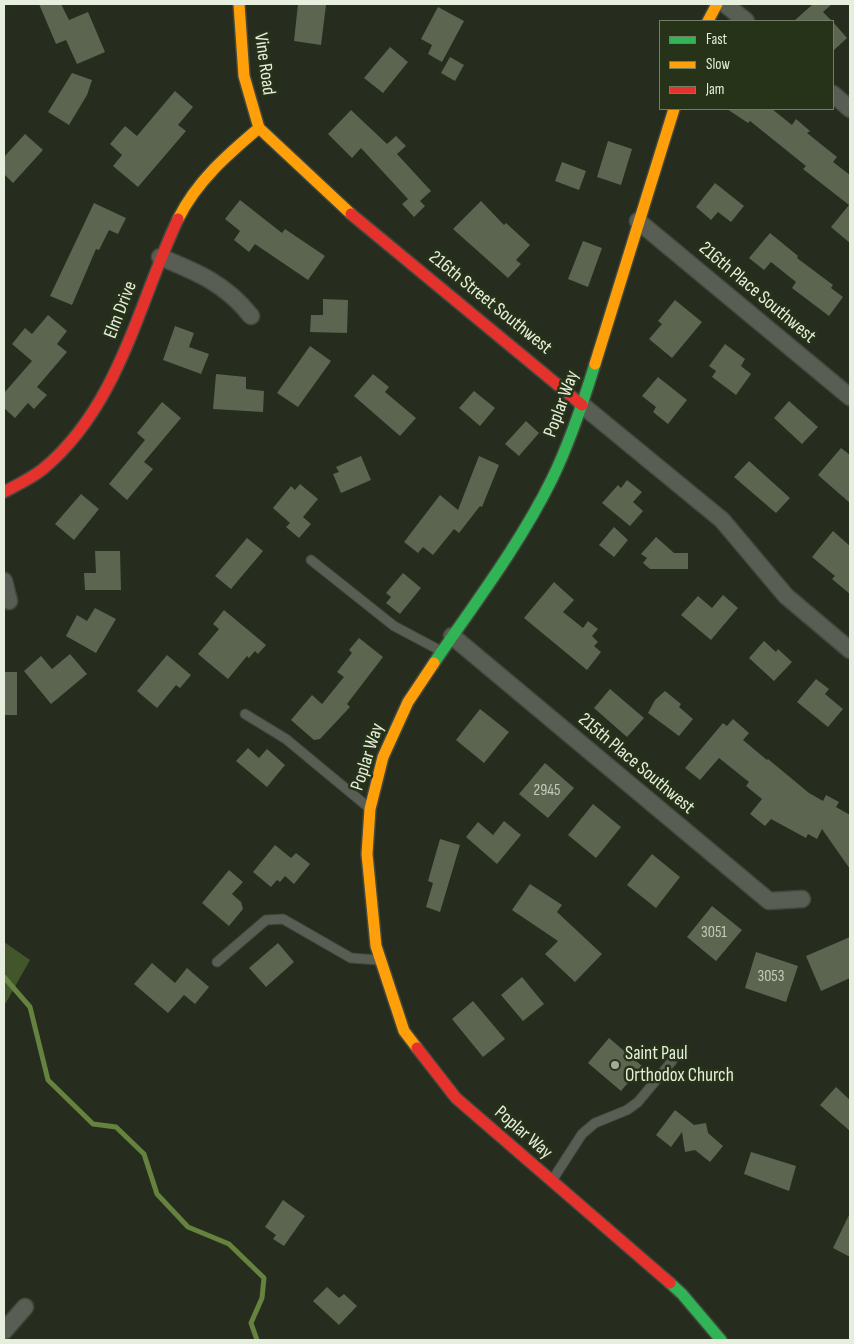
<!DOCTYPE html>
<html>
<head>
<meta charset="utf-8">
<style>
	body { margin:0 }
	#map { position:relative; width:854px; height:1344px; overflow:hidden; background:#262d1e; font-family:"Sofia Sans Condensed",sans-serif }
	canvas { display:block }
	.frame { position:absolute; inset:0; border:5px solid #e6eede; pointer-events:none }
	.legend { position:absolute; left:659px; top:20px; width:175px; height:90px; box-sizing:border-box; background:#273318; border:1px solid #737e67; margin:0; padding:6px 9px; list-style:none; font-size:15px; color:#e6eede }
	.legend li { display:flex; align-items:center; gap:10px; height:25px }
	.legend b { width:25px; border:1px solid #737e67 }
</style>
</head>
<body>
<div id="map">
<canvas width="854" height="1344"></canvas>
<div class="frame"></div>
<ul class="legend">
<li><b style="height:6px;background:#30b455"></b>Fast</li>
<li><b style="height:6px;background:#ff9f0a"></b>Slow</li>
<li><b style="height:6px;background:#e5322d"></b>Jam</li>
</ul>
</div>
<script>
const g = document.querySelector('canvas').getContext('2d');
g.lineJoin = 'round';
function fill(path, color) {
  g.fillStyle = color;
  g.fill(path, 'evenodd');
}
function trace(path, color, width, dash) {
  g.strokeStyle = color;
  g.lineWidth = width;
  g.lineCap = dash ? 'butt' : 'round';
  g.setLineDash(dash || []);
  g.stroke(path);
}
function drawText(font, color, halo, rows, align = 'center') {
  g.font = font + ' "Sofia Sans Condensed",sans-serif';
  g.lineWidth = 5;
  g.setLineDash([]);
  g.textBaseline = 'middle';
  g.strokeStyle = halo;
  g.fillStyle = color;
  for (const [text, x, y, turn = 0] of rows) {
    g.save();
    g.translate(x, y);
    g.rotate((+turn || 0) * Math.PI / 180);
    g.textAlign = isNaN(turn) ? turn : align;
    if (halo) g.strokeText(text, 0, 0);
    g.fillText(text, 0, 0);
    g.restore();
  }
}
fill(new Path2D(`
	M4,942L30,960L4,1006Z`), '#43562b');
trace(new Path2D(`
	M4,977L30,1007L48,1080L93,1124L116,1127L144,1154L157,1194L188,1227L229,1244L264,1278L262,1298L251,1323L257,1340`), '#65833f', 5);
fill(new Path2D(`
	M39,4H61L69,20L88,12L105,52L77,64L66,40L56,44Z
	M298,4L326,5L321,45L294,41Z
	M813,4H832L823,12L832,21H794Z
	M438,7L464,21L442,62L428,54L432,45L421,39Z
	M833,22L847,38L833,51Z
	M390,47L408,62L383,93L364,78Z
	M450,57L464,65L455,81L441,73Z
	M72,73L92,80L87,95L69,125L48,112Z
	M175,91L193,107L178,125L186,131L138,187L113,166L122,155L110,144L125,126L137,136Z
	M727,109H772L792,125L796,119L810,131L807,133L837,157L833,162L850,175V243L831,227L849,205L803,169L806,166L750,121L748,123Z
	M351,110L387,144L396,136L406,146L397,154L431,191L420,201L425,206L414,217L402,204L408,199L361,148L352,158L328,134Z
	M25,134L43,150L13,183L4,174V157Z
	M608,141L632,149L621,185L597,177Z
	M562,162L586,171L579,190L555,181Z
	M715,183L744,206L731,222L718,212L711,220L696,207Z
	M240,200L282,233L285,229L325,256L308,280L255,244L249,252L234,240L240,231L225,219Z
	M481,201L504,225L506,223L530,245L516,260L521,264L508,278L453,229Z
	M94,203L126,218L118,234L109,230L99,250L96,249L72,305L50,296Z
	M770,233L798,256L797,258L833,285L831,288L843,297L829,316L792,288L796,282L771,262L764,270L749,258Z
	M583,241L602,248L588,287L568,279Z
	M323,299L348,300L347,333L310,332L311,315H323Z
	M675,300L702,322L672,358L649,339L662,324L658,321Z
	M48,315L67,331L57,344L67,352L37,387L47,395L34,409L28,403L15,418L4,408V393L32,361L12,344L25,328L32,334Z
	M175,326L194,333L189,347L209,354L201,374L163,360Z
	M725,344L745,359L741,366L751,374L736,395L712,377L716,371L709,366Z
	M310,346L331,361L298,407L277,393Z
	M216,374L246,377V389L264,391L263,412L213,409Z
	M373,374L389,387L385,392L416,418L400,436L354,396Z
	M658,377L687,400L668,424L653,412L656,407L642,396Z
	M474,391L495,408L480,426L459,408Z
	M789,401L818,427L802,444L774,418Z
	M162,402L181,418L144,462L153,469L127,500L109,484L145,440L137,433Z
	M526,421L539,433L519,456L505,444Z
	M841,448L850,455V503L818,475Z
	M361,456L371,480L341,493L333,474L339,472L336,467Z
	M479,456L499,465L482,507L480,506L459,533L454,529L433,555L423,547L418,553L404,542L440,495L458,510Z
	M749,461L790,498L776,513L734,477Z
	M627,480L642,492L633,502L643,511L630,526L602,503L618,485L621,488Z
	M300,484L318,499L303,517L311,524L299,538L286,527L290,523L273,508L291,486L295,490Z
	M81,494L99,509L74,540L55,524Z
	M614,527L628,540L614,557L599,545Z
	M833,531L850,546V594L832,579L835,576L812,557Z
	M656,537L674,553H688V569H650L643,563L647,558L641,554Z
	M247,538L263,551L231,589L215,576Z
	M95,551H120L121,590H85L84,573H96Z
	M403,573L421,588L400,614L386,603L391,597L386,593Z
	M554,582L574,600L563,612L583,628L588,621L598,629L592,636L598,642L594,646L601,652L587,670L524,618Z
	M723,595L738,608L711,640L681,615L698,596L712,608Z
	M95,608L116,619L96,653L66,636L77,615L87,621Z
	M224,610L266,645L258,654L255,651L249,658L247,656L228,679L198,654L219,629L213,624Z
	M359,638L383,657L347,704L350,707L320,739L314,740L291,720L312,695L322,704L344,677L337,672L352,653L349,650Z
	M764,641L776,652L778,649L792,662L774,681L749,658Z
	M70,654L87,674L51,704L24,671L41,656L52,669Z
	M167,655L191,675L180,688L176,685L157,708L137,691Z
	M4,672H17V715H4Z
	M816,679L829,689L825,694L843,709L828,727L797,702Z
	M610,689L644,718L627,737L594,708Z
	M665,691L681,704L679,707L693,719L679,736L648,713L655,700Z
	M480,709L509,732L484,763L456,740Z
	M733,719L749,733L743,740L767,760L768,759L809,793L823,801L826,795L839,802L836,807L850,815V869L822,829L817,839L808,834L806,838L771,819L765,826L750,814L762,799L746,786L749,782L719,758L700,780L685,768L723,723L727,726Z
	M248,748L259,758L267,749L285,765L267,787L236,761Z
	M545,763L574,788L548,818L519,794Z
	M593,804L621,827L596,858L568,835Z
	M504,821L521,835L497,864L466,837L478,822L493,835Z
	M440,839L460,845L440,912L426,907L433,883L428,881Z
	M275,845L291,858L296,853L310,864L294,884L285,876L280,882L277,880L271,887L253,872Z
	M652,854L680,877L656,908L627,885Z
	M229,870L243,882L232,894L241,902L243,909L229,926L202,903Z
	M530,884L562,905L557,912L602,954L575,982L545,954L558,941L512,910Z
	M712,906L742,930L716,961L687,937Z
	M850,937V978L821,991L806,956Z
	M278,943L294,962L266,987L249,968Z
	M756,952L798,966L786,1002L745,988Z
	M152,963L175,983L187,968L209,987L195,1004L184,995L168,1013L134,984Z
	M522,977L544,1004L523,1021L501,995Z
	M473,1001L505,1039L483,1057L452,1019Z
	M609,1038L642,1066L621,1091L588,1063Z
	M836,1087L850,1100V1131L820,1105Z
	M675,1110L694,1125L706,1123L708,1133L723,1146L710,1162L695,1150L685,1152L682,1132L671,1147L656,1135Z
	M751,1152L796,1166L789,1191L744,1174Z
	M283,1200L305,1216L284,1246L273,1239L276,1235L265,1227Z
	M850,1213V1257L833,1248Z
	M327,1287L339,1298L344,1294L357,1306L339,1325L313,1301Z`), '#5b6550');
const lane = new Path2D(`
	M311,560L394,626L441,651
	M245,714L286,739L368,807
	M217,962L266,920L283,919L351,958L378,960
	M553,1179L582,1134L595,1123L627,1110L638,1102L672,1061`);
const street = new Path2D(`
	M725,4L746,21
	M833,94L850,109
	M638,221L850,397
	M160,257C197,272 226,284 251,316
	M582,405L722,520L786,596L850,650
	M4,581L9,601
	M452,636L769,901L802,899
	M4,1331L25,1307`);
const fast = new Path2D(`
	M434,663C475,603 520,544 552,479C570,442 583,403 595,364
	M670,1283L682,1294L721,1340`);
const slow = new Path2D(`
	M239,4L244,76L259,128L351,214
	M708,21L717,4
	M178,219C197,181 227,155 259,128
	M595,364L674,109
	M417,1048L404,1031L376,946L367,854L370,809L383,757L408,702L434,663`);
const jam = new Path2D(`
	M351,214L582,405
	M4,492C17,485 32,478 43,469C119,406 138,304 178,219
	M417,1048L456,1098L670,1283`);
trace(lane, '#42483c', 11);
trace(street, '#42483c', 19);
trace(fast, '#42483c', 14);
trace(slow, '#42483c', 14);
trace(jam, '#42483c', 14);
trace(lane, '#595e54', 9);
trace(street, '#595e54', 16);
trace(fast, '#30b455', 11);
trace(slow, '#ff9f0a', 11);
trace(jam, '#e5322d', 11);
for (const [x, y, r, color] of [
	[615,1065,5,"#a3aa9b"]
]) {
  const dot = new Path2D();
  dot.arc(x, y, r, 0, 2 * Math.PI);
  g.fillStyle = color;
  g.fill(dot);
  trace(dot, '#273318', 2);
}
drawText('16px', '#c3ccba', null, [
	["2945",547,791],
	["3051",714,933],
	["3053",771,977]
]);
drawText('19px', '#e6eede', '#273318', [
	["Vine Road",264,64,82],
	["216th Place Southwest",757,293,40],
	["216th Street Southwest",490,303,39],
	["Elm Drive",121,310,-69],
	["Poplar Way",562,404,-70],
	["Poplar Way",368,757,-72],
	["215th Place Southwest",636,764,40],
	["Poplar Way",523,1133,41]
]);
drawText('19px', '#e6eede', '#273318', [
	["Saint Paul",625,1054],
	["Orthodox Church",625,1076]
], 'left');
</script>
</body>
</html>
